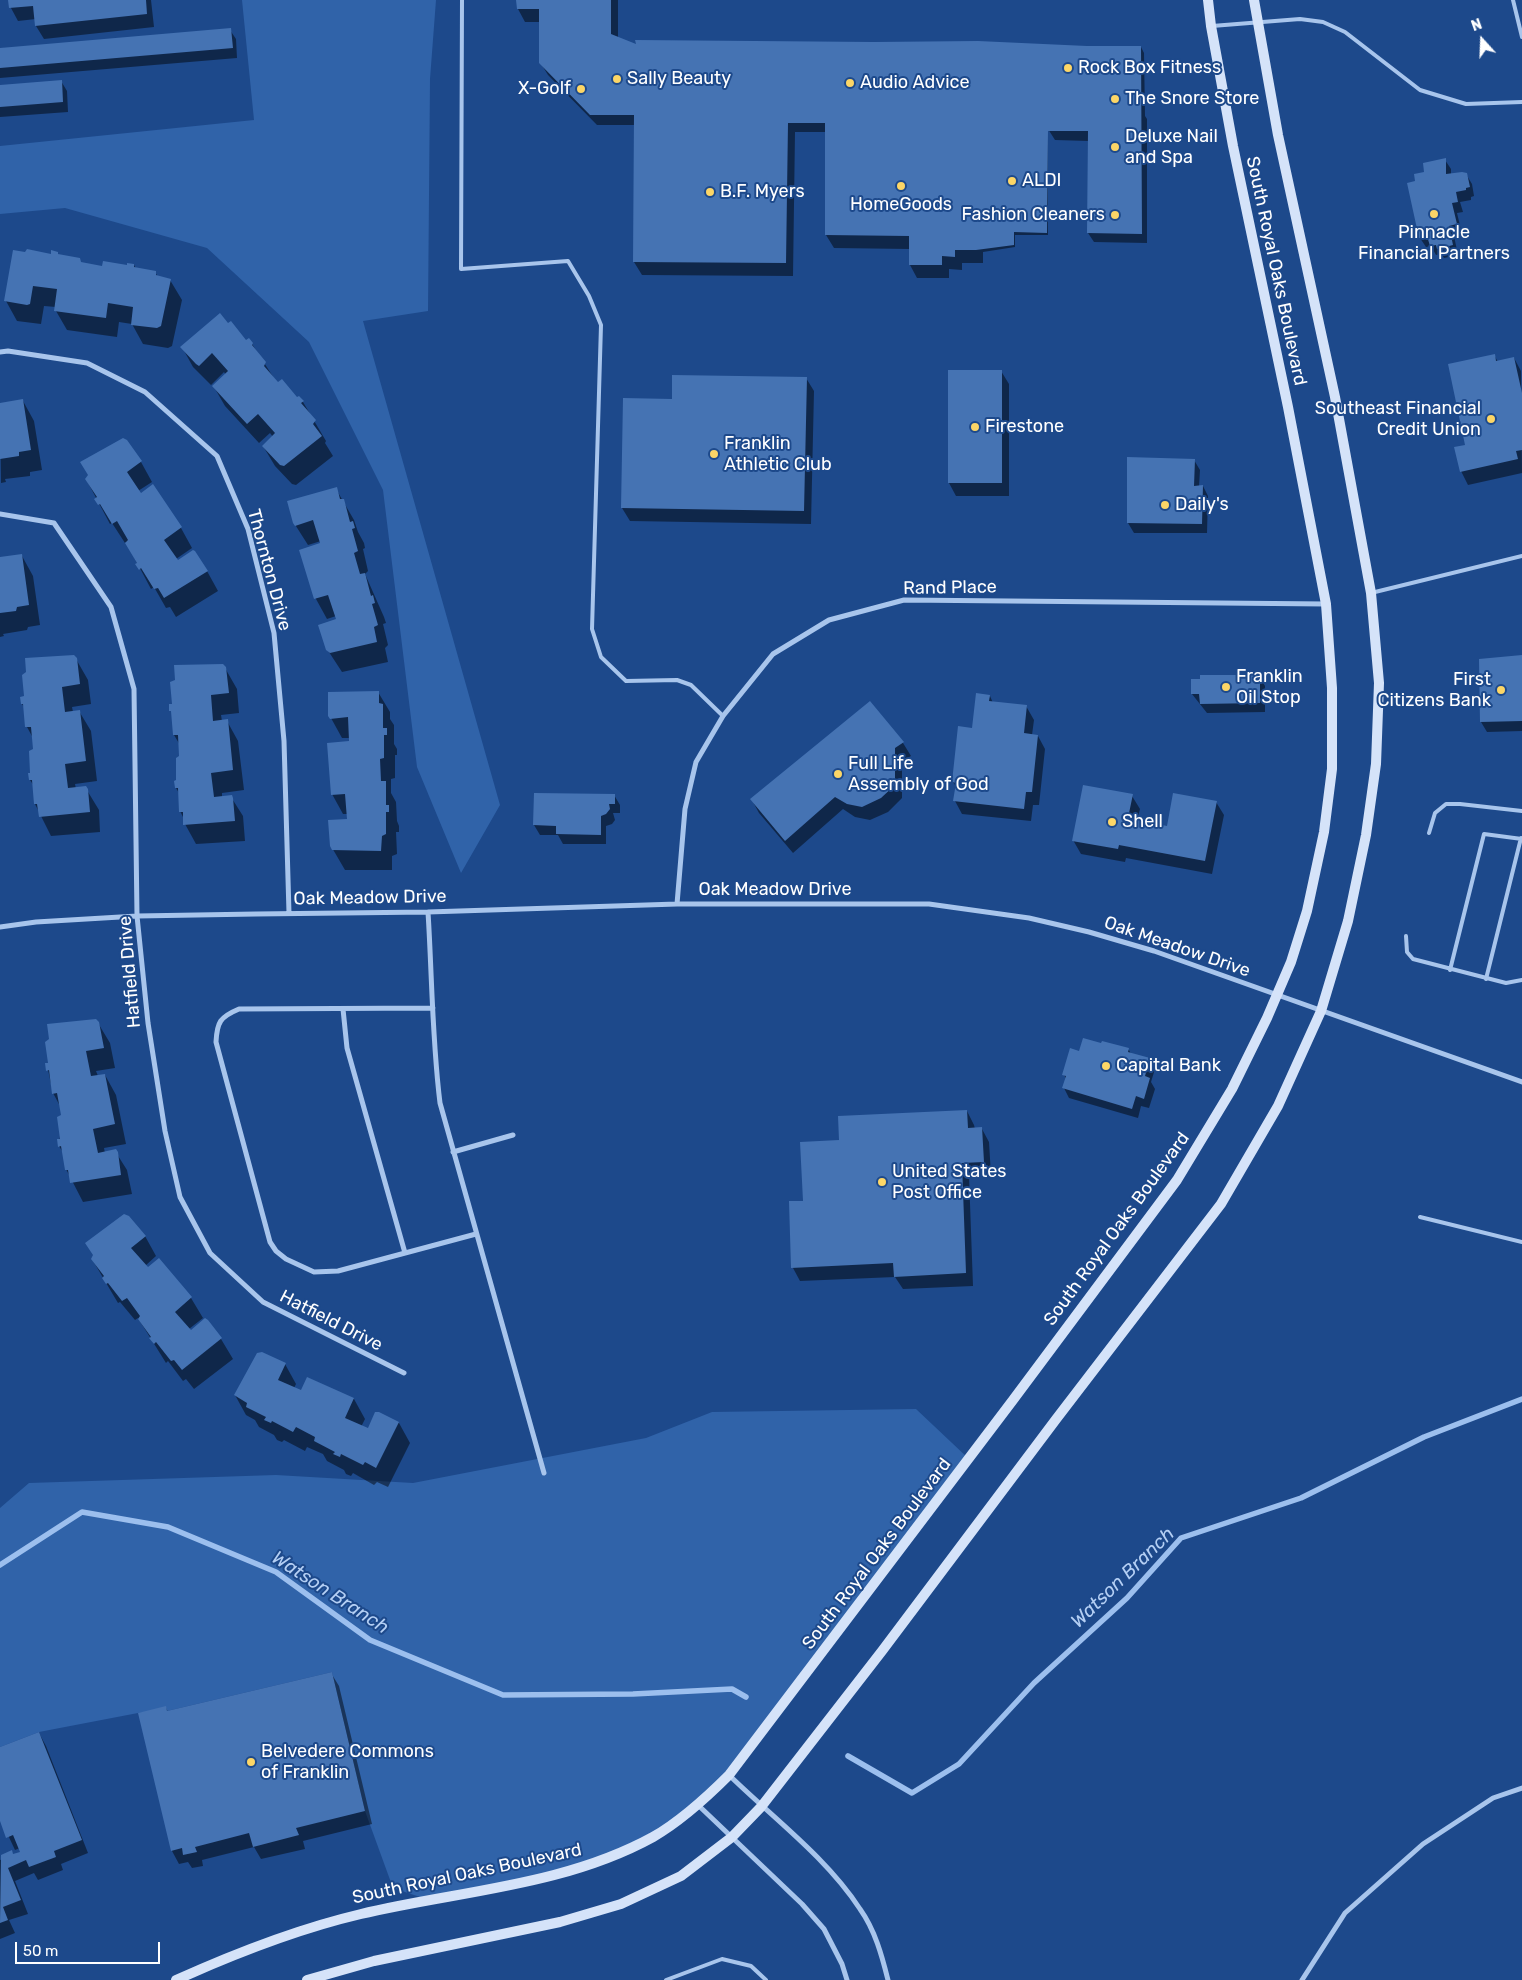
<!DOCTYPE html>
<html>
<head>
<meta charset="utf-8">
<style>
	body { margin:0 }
	#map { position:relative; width:1522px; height:1980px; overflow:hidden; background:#1d498b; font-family:Rubik,sans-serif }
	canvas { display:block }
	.north { position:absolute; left:1457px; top:15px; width:50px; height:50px; -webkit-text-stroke:4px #1d498b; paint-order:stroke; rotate:340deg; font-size:14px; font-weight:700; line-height:20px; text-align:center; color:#fff }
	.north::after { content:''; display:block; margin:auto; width:18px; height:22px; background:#fff; clip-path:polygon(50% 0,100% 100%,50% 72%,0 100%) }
	.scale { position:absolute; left:15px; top:1942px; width:145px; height:22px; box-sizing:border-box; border:2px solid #fff; border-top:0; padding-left:6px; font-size:15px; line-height:18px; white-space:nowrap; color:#fff; -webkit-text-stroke:4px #1d498b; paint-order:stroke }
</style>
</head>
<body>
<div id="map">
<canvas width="1522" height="1980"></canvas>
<div class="north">N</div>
<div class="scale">50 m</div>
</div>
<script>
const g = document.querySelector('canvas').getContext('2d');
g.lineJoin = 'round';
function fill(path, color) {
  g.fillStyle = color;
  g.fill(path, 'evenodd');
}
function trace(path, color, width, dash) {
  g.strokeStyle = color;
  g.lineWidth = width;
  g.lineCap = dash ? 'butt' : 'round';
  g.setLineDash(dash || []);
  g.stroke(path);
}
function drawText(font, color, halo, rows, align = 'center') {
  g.font = font + ' Rubik,sans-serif';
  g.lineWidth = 4;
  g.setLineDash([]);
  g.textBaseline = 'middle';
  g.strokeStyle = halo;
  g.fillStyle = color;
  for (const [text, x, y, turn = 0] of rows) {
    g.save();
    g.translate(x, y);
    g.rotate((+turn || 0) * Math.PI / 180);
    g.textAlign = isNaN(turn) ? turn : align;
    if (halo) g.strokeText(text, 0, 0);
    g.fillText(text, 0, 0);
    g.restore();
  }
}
fill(new Path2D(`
	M242,0H436L430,79L428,311L363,321L500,805L461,873L417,767L383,490L309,342L207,248L65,208L0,214V146L254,120Z
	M916,1409L969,1459L729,1775L653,1836L604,1860L429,1900L393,1888L365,1811L332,1672L167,1711L138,1713L39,1732L0,1747V1508L29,1483L276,1475L413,1483L646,1438L712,1412Z`), '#3063a9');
fill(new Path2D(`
	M10,0H151L154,27L44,39L36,26V19L18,21L11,8Z
	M517,0H618V38L636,45L1141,47L1144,53L1145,116L1147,119V243L1094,242L1088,233L1089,141L1055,140L1048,129V235H1015V247L983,252V263H962V270L949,269V278H917L910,265V249L834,248L826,235V132H795L793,276L642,275L634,262L636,125H597L548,75L540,62V22H525L518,9Z
	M230,30L236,39L237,58L0,78V49Z
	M61,81L67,91L68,112L0,117V86Z
	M1445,160L1451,169V175L1466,174L1472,184L1474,196L1471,197V200L1460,202L1463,212L1457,213L1462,234L1454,236L1458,255L1444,258L1441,254L1436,255L1431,246L1426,247L1420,238L1417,182L1426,173Z
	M57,253L59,255L82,264L104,267L134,265L136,269L155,272L158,277L170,280L182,300L172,346L168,348L143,344L132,324L119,322L117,337L67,330L56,311V307L44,306L41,324L17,321L6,301L52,255Z
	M246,341L252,344L277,383L297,399L299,397L303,402L326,441L325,443L333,456L296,485L292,484L275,466L263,446L273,437L270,433L259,443L225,406L214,387L226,375L224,372L211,385L193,367L182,347Z
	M1494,355L1498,362L1514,358L1521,371L1522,473L1468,485L1461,471Z
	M1001,371L1009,384V496H956L949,483Z
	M806,378L814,391L811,524L630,521L622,508Z
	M23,401L34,421L42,470L30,472V476L5,479L6,482L1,483L0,405Z
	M1194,460L1200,470L1199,487L1203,486L1208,496L1207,533H1134L1128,523Z
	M141,462L152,482L138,491L181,528L192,548L176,559L177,562L207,571L218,591L176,617L170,607L166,608L154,587L151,589L126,542L125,543L112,523L110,524L86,479Z
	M336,489L354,520L358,532L364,543L365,548L363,549L368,571L365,574L384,617L386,623L383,624L388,645L385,648L388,662L342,672L327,649L338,620L336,616L327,619L316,599L300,551L322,544L321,541L308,545L294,523Z
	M22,556L33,576L40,625L28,627L27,630L3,634L4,636L0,637V559Z
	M1522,657V731L1487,732L1481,722Z
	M76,659L88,680L91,704L72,707L73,712L79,711L91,731L97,781L75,784L76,789L85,787L99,810L100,832L51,836L35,804L34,786L30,780L34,750L33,738L27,727L25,708L22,704Z
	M225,668L237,689L239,713L221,715L222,721H227L238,741L244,790L222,793V798L231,797L243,816L245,841L196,844L185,824L184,819L180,811L179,793L176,788L181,757L180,745L174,735L173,715L170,705H173Z
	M1259,676L1265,686V712L1207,713L1192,694V681Z
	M378,692L390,712V719L394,725V744L397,749V755H395V778L391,779V793L396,802L397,821L399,826V832H396L397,854L392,856V870H345L331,846L348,820V814H343L332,794L351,743L350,738H342L331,718Z
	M990,696L993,703L1026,706L1034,720L1032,735L1038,736L1045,749L1039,805H1033L1031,821L962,814L955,801L956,787L953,782L973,729Z
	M870,702L903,743L911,756L902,761V798L888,812L870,820L855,817L843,809L793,853L759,813L752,800Z
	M535,794L614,795L620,805V813H613L615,820L612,824L606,826V844H563L558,835H540L534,825Z
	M1132,796L1140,809L1137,821L1168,827L1216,802L1224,815L1212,874L1126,858L1125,862L1081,854L1073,840Z
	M98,1023L110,1043L115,1068L96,1071L98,1076L105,1075L116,1095L126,1144L104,1148L105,1153L115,1151L127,1170L132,1194L83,1202L66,1169L64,1154L59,1146L62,1115L60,1106L53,1093L47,1065Z
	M1129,1050L1131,1054L1149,1059L1155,1069L1151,1082L1155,1089L1149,1108L1141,1106L1138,1118L1069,1098L1064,1088L1066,1079L1064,1074L1080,1052Z
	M967,1111L974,1125L975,1129H982L989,1142L991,1175L969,1176L973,1286L903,1289L895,1277L800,1281L793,1268L804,1202L840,1141Z
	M145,1236L156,1256L145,1266L148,1269L159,1260L191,1298L203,1318L189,1329L191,1332L207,1321L221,1339L233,1359L194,1389L186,1379L183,1381L168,1361L166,1363L138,1318L135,1320L120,1302L118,1303L115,1298L92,1259Z
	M285,1364L296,1384L294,1388L302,1392L308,1378L354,1399L365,1419L361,1427L368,1430L378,1413L399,1423L410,1443L388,1487L377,1482L374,1485L353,1473L351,1476L346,1474L344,1470L327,1461L323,1454L307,1447L305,1451L284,1440L282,1442L277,1440L274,1435L259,1427L255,1420L246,1415L235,1395Z
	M331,1673L339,1686L372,1824L303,1841L305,1849L261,1859L254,1847L202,1860L203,1866L192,1868L188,1862L179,1864L172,1851L166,1708L168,1712Z
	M39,1733L46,1746L88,1853L61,1864L63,1870L38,1880L34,1873L15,1881L28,1914L9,1920L15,1933L0,1939V1860L22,1853L20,1848L15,1850L0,1818V1748Z`), '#0007');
trace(new Path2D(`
	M0,1565L82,1512L168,1527L276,1572L370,1640L503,1695L633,1694L732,1689L746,1697
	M848,1756L912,1793L959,1764L1034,1683L1127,1598L1181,1538L1301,1498L1424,1437L1522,1399`), '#9cbfee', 5.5);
fill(new Path2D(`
	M8,0H146L147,14L35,26L33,6L9,8Z
	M516,0H611V34L636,44L635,40L874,42L978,41L1087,46H1141L1142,234L1087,233L1088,131H1048L1047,233L1014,232V245L976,250H955V257L942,256V265H909V236L825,235V123H788L786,263L633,262L634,115H590L539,63V9H517Z
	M231,28L233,48L0,68V48Z
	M62,80L63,102L0,107V85Z
	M1446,158V174L1462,172L1467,173L1470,187L1466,188V190L1456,192L1458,202L1452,203L1457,224L1449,226L1453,245L1437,249L1436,245L1430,246L1427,236L1419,238L1407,183L1415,181L1414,174L1424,172L1423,163Z
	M27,249L51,254V250L58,252V254L80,258L81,262L102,266L103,261L127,265V263L134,264V267L156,271V275L171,279L161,326L157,328L131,325L133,307L108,303L106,318L54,311L57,289L33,286L30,304L27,305L4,301L13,250L25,252Z
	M220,313L228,323L231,321L246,340L249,338L253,343L252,345L266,362L264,366L278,382L282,379L297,397L299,396L304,401L301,403L316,420L313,424L322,436L284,466L280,465L262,446L275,433L258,414L247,424L212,386L228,371L212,353L199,366L196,364L180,347Z
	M1495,354L1496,361L1514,357L1522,393V450L1516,451L1518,459L1460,472L1454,447L1465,445L1448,364Z
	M948,370H1002V483H948Z
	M672,375L807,377L804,511L621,508L623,398L672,399Z
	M23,399L31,450L19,452V456L0,459V403Z
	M123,438L127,440L142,461L127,472L141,493L153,484L182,527L164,540L178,560L193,550L195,551L208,571L164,598L158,588L154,589L141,568L139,570L135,564L137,563L125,543L128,540L117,521L112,524L100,504L98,505L94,499L97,497L85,479L88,475L80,462Z
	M1127,457L1195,459L1194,486L1203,485L1202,524L1127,523Z
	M337,487L340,499H344L350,522L353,521L355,528L352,529L358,551L354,553L360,574L365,573L371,596L373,595L375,603L372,604L378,625L374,627L377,642L330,653L326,650L318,625L336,619L328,595L314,599L299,550L320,543L313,520L295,526L293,523L287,501Z
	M22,554L29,605L17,607L16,611L0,613V557Z
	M74,655L77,658L80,684L62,687L65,712L80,710L86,761L65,764L68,788L86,786L88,789L90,812L39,817L37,804H34L32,780H29L28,773H30L29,751L33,749L31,727H25L23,704H21L20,697L24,696L22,675L26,672L25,658Z
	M1522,655V721L1480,722L1479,659Z
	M223,664L226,667L229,693L211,695L213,721L228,719L233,770L211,773L214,797L232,795L233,798L235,821L183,825V812H179L178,788H175L174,781L176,780V758L179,756L178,735H173L171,711H169V704H172L170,682L175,680L174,665Z
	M1200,675H1260V703L1200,704L1199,694H1191V679H1200Z
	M379,691V703L383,704V728H387V735H384V758L380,759L381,781H386V805H389V812H386V834L382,836L381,851L332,850L330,846L328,820L347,819L345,794L331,795L327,743L349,741L348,717L330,719L328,716V692Z
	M976,693L990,695L989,701L1027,705L1024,733L1038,735L1032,792H1026L1024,809L953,801L956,783L952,782L958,726L972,728Z
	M870,701L904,742L895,748V785L881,798L862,807L847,804L835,797L785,841L750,799Z
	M1083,785L1133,794L1128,818L1167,826L1173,793L1217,801L1205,861L1119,845L1118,849L1072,841Z
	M534,793L615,794V804H609L610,809L606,814L601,816V835L556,834V826L533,825Z
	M96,1019L99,1022L104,1048L86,1051L91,1076L105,1074L115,1124L93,1129L98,1153L116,1149L118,1152L121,1175L70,1183L68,1170H65L61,1146L58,1147L57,1139H60L57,1117L61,1115L57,1093L52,1094L49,1070L46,1071L45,1063H48L45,1042L49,1039L47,1024Z
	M1083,1038L1101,1043L1102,1041L1129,1048L1128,1052L1150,1058L1145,1076L1150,1078L1144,1099L1136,1096L1132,1109L1062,1088L1066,1076L1062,1075L1070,1048L1079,1051Z
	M967,1110L968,1128L982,1127L984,1162L962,1163L966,1273L894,1277L893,1263L791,1268L789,1201H803L800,1142L839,1140L838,1116Z
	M124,1214L129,1216L146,1236L131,1248L148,1267L159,1258L192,1297L175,1312L191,1330L205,1318L208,1320L222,1338L182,1370L174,1360L171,1361L156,1342L154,1344L149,1338L151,1337L138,1319L140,1316L127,1298L122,1301L108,1283L106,1284L102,1278L104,1276L91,1259L93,1255L85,1243Z
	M262,1352L286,1363L278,1380L301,1390L307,1377L354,1398L345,1418L368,1428L375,1412H379L399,1422L376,1468L365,1462L363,1465L341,1454L340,1457L333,1454L335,1452L314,1441L315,1437L296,1427L293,1432L272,1421L271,1423L264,1420L266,1417L246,1407L247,1403L234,1395L257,1353Z
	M332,1672L365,1811L296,1828L299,1835L253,1847L249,1833L195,1847L197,1852L183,1855L182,1848L171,1851L138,1713L166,1706L167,1711Z
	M39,1732L82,1840L54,1851L56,1857L29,1867L26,1860L8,1868L21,1900L3,1907L8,1920L0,1923L1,1855L12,1850L13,1854L20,1852L13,1835L6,1838L0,1821V1747Z`), '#4573b3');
trace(new Path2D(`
	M462,0L461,269L568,261L589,296L601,325L592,629L601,657L626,681L677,680L691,685L723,716
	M1513,0L1522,37
	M1212,26L1300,19L1323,22L1345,32L1420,90L1466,104L1522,102
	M1371,593L1522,556
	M1429,833L1435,813L1446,804H1460L1522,811
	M1406,936L1407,952L1413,959L1506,983L1522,980
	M1450,970L1484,834L1522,839
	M1486,979L1521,838
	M1420,1217L1522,1242
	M666,1980L722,1959L751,1966L766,1980`), '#a8c5ec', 4);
trace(new Path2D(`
	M0,352L8,351L87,363L145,392L217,456L248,529L274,633L284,741L289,913
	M0,514L54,523L111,607L134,689L137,916L148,1023L165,1131L180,1197L210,1253L263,1302L404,1373
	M677,904L685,809L696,762L723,716L773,654L829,620L904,600L1326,604
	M428,912C432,975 432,1039 440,1103L544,1473
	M0,927L36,922L137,916L256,914L428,912L677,904H929L1029,918L1089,932L1154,951L1522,1082
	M433,1008L239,1009C220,1017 217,1022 216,1042L270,1242L276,1251L286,1259L314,1272L338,1271L476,1234
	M343,1009L347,1048L405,1253
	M453,1152L513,1135
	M729,1775C773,1818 826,1857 860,1909C875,1930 882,1956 888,1980
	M698,1805L802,1904L824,1929L842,1964L847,1980
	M1302,1980L1345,1913L1423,1844L1493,1798L1522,1788`), '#a8c5ec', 5);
trace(new Path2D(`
	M176,1980C236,1953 297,1929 361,1914C458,1891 564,1886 653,1837C681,1821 706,1798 729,1775L1013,1400L1177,1180L1232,1089L1267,1018L1291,962L1307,911L1324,832L1332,769V688L1326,604L1288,407L1233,146L1211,26L1208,0
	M307,1980L374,1961L560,1922L621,1904L681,1876L732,1837L761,1807L882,1651L1057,1418L1221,1204L1278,1106L1321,1011L1348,921L1366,835L1376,764L1379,683L1371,593L1335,397L1278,135L1254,0`), '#d5e3f9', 10);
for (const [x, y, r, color] of [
	[1068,68,5,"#fcd667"],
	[617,79,5,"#fcd667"],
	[850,83,5,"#fcd667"],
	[581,89,5,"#fcd667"],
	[1115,99,5,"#fcd667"],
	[1115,147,5,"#fcd667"],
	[1012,181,5,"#fcd667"],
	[901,186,5,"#fcd667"],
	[710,192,5,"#fcd667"],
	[1434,214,5,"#fcd667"],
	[1115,215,5,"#fcd667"],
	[1491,419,5,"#fcd667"],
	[975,427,5,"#fcd667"],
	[714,454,5,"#fcd667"],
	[1165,505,5,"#fcd667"],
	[1226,687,5,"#fcd667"],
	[1501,690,5,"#fcd667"],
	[838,774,5,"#fcd667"],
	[1112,822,5,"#fcd667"],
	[1106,1066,5,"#fcd667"],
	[882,1182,5,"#fcd667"],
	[251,1762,5,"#fcd667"]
]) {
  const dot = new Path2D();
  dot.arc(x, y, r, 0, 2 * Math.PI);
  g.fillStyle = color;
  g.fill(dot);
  trace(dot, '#1d498b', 2);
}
drawText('18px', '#fff', '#1d498b', [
	["Rock Box Fitness",1078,68],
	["Sally Beauty",627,79],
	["Audio Advice",860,83],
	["X-Golf",571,89,"right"],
	["The Snore Store",1125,99],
	["Deluxe Nail",1125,137],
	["and Spa",1125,158],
	["ALDI",1022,181],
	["B.F. Myers",720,192],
	["HomeGoods",901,205,"center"],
	["Fashion Cleaners",1105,215,"right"],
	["Pinnacle",1434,233,"center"],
	["Financial Partners",1434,254,"center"],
	["Southeast Financial",1481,409,"right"],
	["Credit Union",1481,430,"right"],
	["Firestone",985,427],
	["Franklin",724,444],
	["Athletic Club",724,465],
	["Daily's",1175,505],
	["Franklin",1236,677],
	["Oil Stop",1236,698],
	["First",1491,680,"right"],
	["Citizens Bank",1491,701,"right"],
	["Full Life",848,764],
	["Assembly of God",848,785],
	["Shell",1122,822],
	["Capital Bank",1116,1066],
	["United States",892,1172],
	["Post Office",892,1193],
	["Belvedere Commons",261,1752],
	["of Franklin",261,1773]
], 'left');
drawText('18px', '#fff', '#1d498b', [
	["South Royal Oaks Boulevard",1276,271,78],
	["Thornton Drive",269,570,75],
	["Rand Place",950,588,-1],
	["Oak Meadow Drive",775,890],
	["Oak Meadow Drive",370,898,-1],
	["Oak Meadow Drive",1177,947,19],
	["Hatfield Drive",130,972,-95],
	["South Royal Oaks Boulevard",1117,1229,-54],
	["Hatfield Drive",331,1321,27],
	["South Royal Oaks Boulevard",877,1554,-53],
	["South Royal Oaks Boulevard",467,1874,-12]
]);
drawText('italic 19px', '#b4cff4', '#1d498b', [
	["Watson Branch",1123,1578,-44],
	["Watson Branch",330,1593,33]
]);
</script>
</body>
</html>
